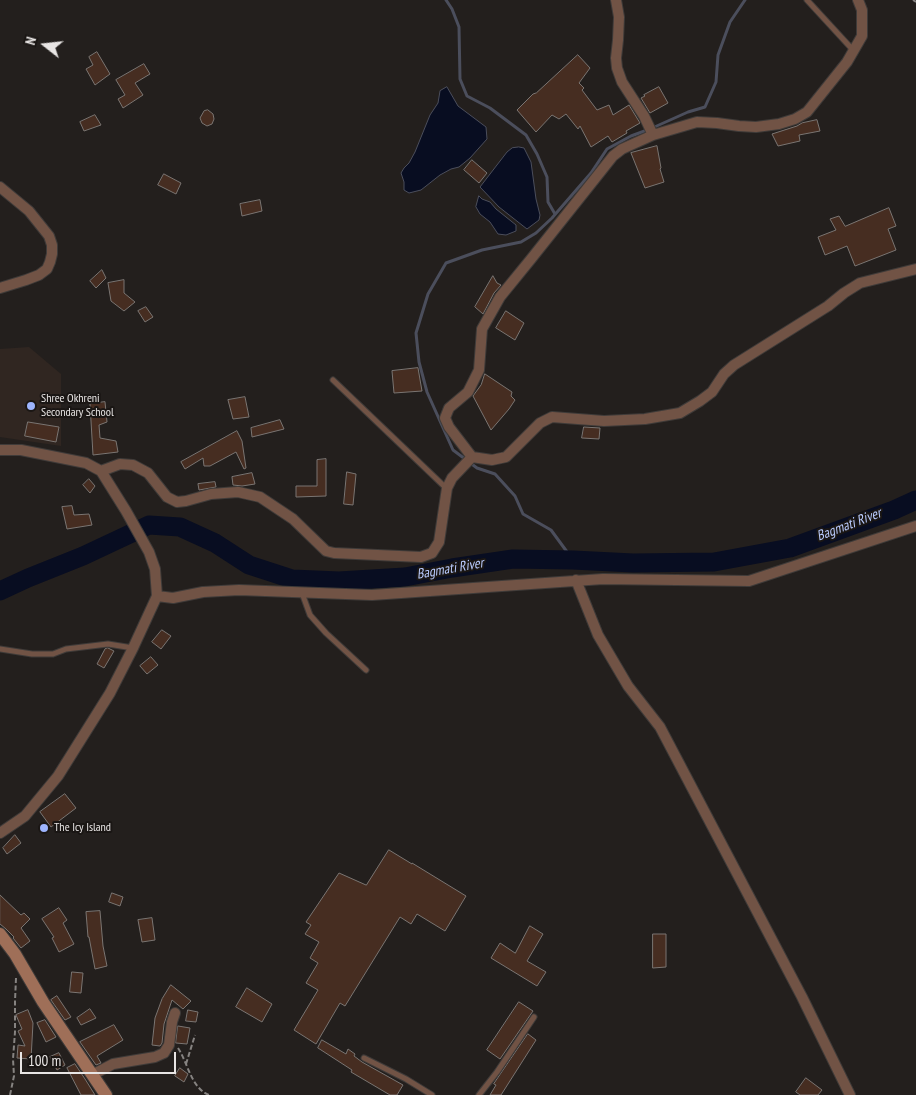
<!DOCTYPE html>
<html>
<head>
<meta charset="utf-8">
<style>
	body { margin:0 }
	#map { position:relative; width:916px; height:1095px; overflow:hidden; background:#231f1d; font-family:"PT Sans Narrow",sans-serif }
	canvas { display:block }
	.north { position:absolute; left:20px; top:20px; width:50px; height:50px; -webkit-text-stroke:4px #1a1614; paint-order:stroke; rotate:286deg; font-size:14px; font-weight:700; line-height:20px; text-align:center; color:#e8e5e4 }
	.north::after { content:''; display:block; margin:auto; width:18px; height:22px; background:#e8e5e4; clip-path:polygon(50% 0,100% 100%,50% 72%,0 100%) }
	.scale { position:absolute; left:20px; top:1052px; width:156px; height:22px; box-sizing:border-box; border:2px solid #e8e5e4; border-top:0; padding-left:6px; font-size:15px; line-height:18px; white-space:nowrap; color:#e8e5e4; -webkit-text-stroke:4px #1a1614; paint-order:stroke }
</style>
</head>
<body>
<div id="map">
<canvas width="916" height="1095"></canvas>
<div class="north">N</div>
<div class="scale">100 m</div>
</div>
<script>
const g = document.querySelector('canvas').getContext('2d');
g.lineJoin = 'round';
function fill(path, color) {
  g.fillStyle = color;
  g.fill(path, 'evenodd');
}
function trace(path, color, width, dash) {
  g.strokeStyle = color;
  g.lineWidth = width;
  g.lineCap = dash ? 'butt' : 'round';
  g.setLineDash(dash || []);
  g.stroke(path);
}
function drawText(font, color, halo, rows, align = 'center') {
  g.font = font + ' "PT Sans Narrow",sans-serif';
  g.lineWidth = 4;
  g.setLineDash([]);
  g.textBaseline = 'middle';
  g.strokeStyle = halo;
  g.fillStyle = color;
  for (const [text, x, y, turn = 0] of rows) {
    g.save();
    g.translate(x, y);
    g.rotate((+turn || 0) * Math.PI / 180);
    g.textAlign = isNaN(turn) ? turn : align;
    if (halo) g.strokeText(text, 0, 0);
    g.fillText(text, 0, 0);
    g.restore();
  }
}
fill(new Path2D(`
	M29,347L61,374V446L0,437V349Z`), '#302621');
const water = new Path2D(`
	M447,87L458,106L486,127L487,139L470,158L459,167L451,169L440,175L421,190L409,193L404,190V182L401,173L404,168L409,163L415,152L430,115L438,103L440,91Z
	M519,147L524,148L531,162L536,199L540,215L539,220L527,229L499,207L480,187L507,152L512,148Z
	M479,196L482,199L490,202L496,209L516,225V231L506,235L498,234L490,222L480,214L476,207Z`);
fill(water, '#080d21');
trace(water, '#4b4e5c', 1);
trace(new Path2D(`
	M446,0L452,9L459,27L460,79L467,96L490,108L526,135L537,154L547,177L548,202L555,214
	M573,560L551,530L523,514L515,496L495,474L477,468L453,450L427,392L419,362L416,333L428,294L446,263L482,250L521,242L536,233L552,218L591,173L607,149L631,136L650,129L688,112L705,107L716,82L718,55L730,22L745,0`), '#4b4e5c', 3);
trace(new Path2D(`
	M0,591L28,578L83,556L149,525L180,527L215,543L249,565L292,579L339,581L405,577L452,568L513,559L573,560L633,563L714,562L790,548L894,510L916,500`), '#080d21', 19);
const building = new Path2D(`
	M97,52L110,74L95,85L86,69L93,65L89,57Z
	M578,55L590,68L579,83L584,88L582,90L597,110L609,105L613,115L629,105L640,123L626,131L627,133L612,142L608,136L591,147L580,126L578,129L566,114L559,119L552,115L536,132L517,110L533,94L536,93Z
	M144,64L150,74L135,83L143,95L123,108L118,99L125,95L116,80Z
	M659,87L668,103L650,113L641,98L645,96L644,95Z
	M208,110L213,114L214,119L212,124L207,126L202,123L200,118L204,111Z
	M95,115L101,125L84,131L80,122Z
	M817,120L820,131L799,135L800,141L778,146L772,134L797,126L802,123Z
	M657,146L661,168L660,169L664,182L645,188L631,153Z
	M472,160L487,173L479,183L464,170Z
	M164,174L181,183L176,194L158,185Z
	M260,200L262,211L242,216L240,204Z
	M889,208L896,226L888,229L896,250L855,266L847,246L825,255L818,237L836,230L830,219L839,216L845,226Z
	M102,270L106,278L96,288L90,281Z
	M493,276L497,283L501,285L494,293L483,314L475,307Z
	M124,280V293L135,302L124,311L111,301L108,283Z
	M146,307L153,317L145,322L138,311Z
	M506,311L524,323L515,340L496,328Z
	M418,368L422,391L394,393L392,371Z
	M485,374L512,392L511,396L515,400L509,409L491,430L473,396L481,385Z
	M245,397L249,417L233,419L228,400Z
	M105,402L107,422L99,425L100,438L116,441L118,452L93,455L90,404Z
	M280,420L284,429L252,437L251,428Z
	M28,422L59,427L56,442L25,436Z
	M584,427L600,428L599,439L582,438Z
	M237,431L242,441L246,468L244,469L236,452L210,466H204L203,458L185,469L181,462Z
	M326,459V496L296,497V486H317V460Z
	M347,472L356,474L353,505L344,504Z
	M252,473L255,484L242,486L233,485L232,477Z
	M89,479L95,486L90,493L83,485Z
	M215,482L216,487L199,490L198,484Z
	M72,506L74,515L89,514L92,525L67,529L62,507Z
	M162,630L171,636L161,649L152,642Z
	M108,648L114,651L104,668L97,664L105,649Z
	M151,657L158,665L147,674L140,666Z
	M65,794L76,808L51,827L40,812Z
	M15,835L21,843L7,854L3,848Z
	M389,850L412,864V863L466,896L445,931L417,914L411,924L400,917L345,1006L340,1003L316,1044L294,1030L318,990L306,983L318,963L310,958L319,942L305,934L311,925L306,922L339,873L366,885Z
	M112,893L123,897L120,906L109,902Z
	M0,895L21,915L24,913L30,919L21,928L30,941L21,948L13,938L14,937L6,929L0,924Z
	M59,908L67,920L63,923L74,944L59,952L52,938L54,937L42,919Z
	M100,911L103,946L107,966L95,969L89,937H88L86,912Z
	M152,918L155,940L142,942L138,920Z
	M530,926L543,934L527,961L546,972L537,986L491,958L500,943L515,953Z
	M653,934H666V967L653,968Z
	M72,972L83,973L81,993L70,992Z
	M171,985L191,1001L183,1009L172,1000L164,1024L162,1043L160,1046L152,1045L155,1018L162,999Z
	M247,988L272,1004L262,1022L236,1007Z
	M57,996L71,1017L65,1020L51,1000Z
	M519,1002L533,1011L500,1059L487,1050Z
	M90,1009L96,1018L81,1025L77,1018Z
	M28,1010L33,1023L31,1059L17,1058L18,1045L25,1046L18,1031L22,1029L16,1015Z
	M188,1010L198,1012L196,1022L186,1021Z
	M45,1020L56,1037L46,1042L37,1023Z
	M114,1025L123,1040L97,1056L101,1063L96,1065L80,1042Z
	M178,1026L190,1028L187,1044L176,1043Z
	M528,1034L536,1040L501,1095H490L496,1085L494,1084Z
	M322,1040L346,1054L348,1049L355,1054L354,1056L362,1062L403,1085L397,1095H390L351,1072L352,1070L318,1048Z
	M59,1053L65,1065L57,1070L50,1057Z
	M75,1064L85,1079L95,1095H81L67,1068Z
	M180,1068L188,1074L184,1082L175,1076Z
	M806,1078L822,1090L818,1095H800L796,1092Z`);
fill(building, '#462d21');
trace(building, '#7a7572', 1);
const lane = new Path2D(`
	M807,0L853,50
	M333,380L446,488
	M302,593L310,615L326,633L366,670
	M0,649L32,654H53L66,649L108,644L133,648
	M364,1058L406,1079L432,1095
	M479,1095L497,1072L534,1017`);
const street = new Path2D(`
	M616,0L619,17L618,40L616,58L617,68L622,82L644,116L653,135
	M858,0L862,10V36L847,62L807,112L795,119L779,124L756,127L739,126L717,123L697,122L653,135L622,149L613,156L531,259L500,297L482,329L479,370L468,392L449,408L445,418L449,427L472,457L492,460L506,457L540,423L552,417L604,421L645,419L680,413L700,401L712,392L724,374L734,365L828,306L844,293L860,283L916,269
	M0,187L29,211L49,236L52,245V254L50,262L47,269L39,275L26,280L0,288
	M0,450H21L86,463L101,471L126,511L149,552L155,569L157,596L133,648L110,693L58,776L25,816L0,833
	M101,471L120,464L133,465L148,473L167,497L177,502L186,501L211,494L238,492L260,497L293,519L326,551L334,553L421,557L432,553L439,542L447,488L452,478L472,457
	M576,580L598,635L628,686L660,727L802,997L850,1095
	M157,596L173,598L203,592L239,590L372,595L603,579L749,581L916,526
	M92,1075L113,1064L155,1057L164,1053L169,1045L172,1022L175,1013`);
const secondary = new Path2D(`
	M0,934L15,954L43,1002L106,1095`);
trace(lane, '#3f3b39', 7);
trace(street, '#3f3b39', 12);
trace(secondary, '#3f3b39', 14);
trace(new Path2D(`
	M913,0L916,2
	M178,1048C188,1063 191,1088 209,1095
	M186,1064L195,1035
	M10,1095L14,1076L13,1059L15,1032V1001L16,978`), '#868381', 2, [5, 2.5]);
trace(lane, '#715345', 5);
trace(street, '#715345', 10);
trace(secondary, '#9f6f58', 12);
for (const [x, y, r, color] of [
	[31,406,5,"#9db4fd"],
	[44,828,5,"#9db4fd"]
]) {
  const dot = new Path2D();
  dot.arc(x, y, r, 0, 2 * Math.PI);
  g.fillStyle = color;
  g.fill(dot);
  trace(dot, '#1a1614', 2);
}
drawText('12px', '#e8e5e4', '#1a1614', [
	["Shree Okhreni",41,399],
	["Secondary School",41,413],
	["The Icy Island",54,828]
], 'left');
drawText('italic 14px', '#bacbfd', '#1a1614', [
	["Bagmati River",849,525,-21],
	["Bagmati River",450,569,-10]
]);
</script>
</body>
</html>
